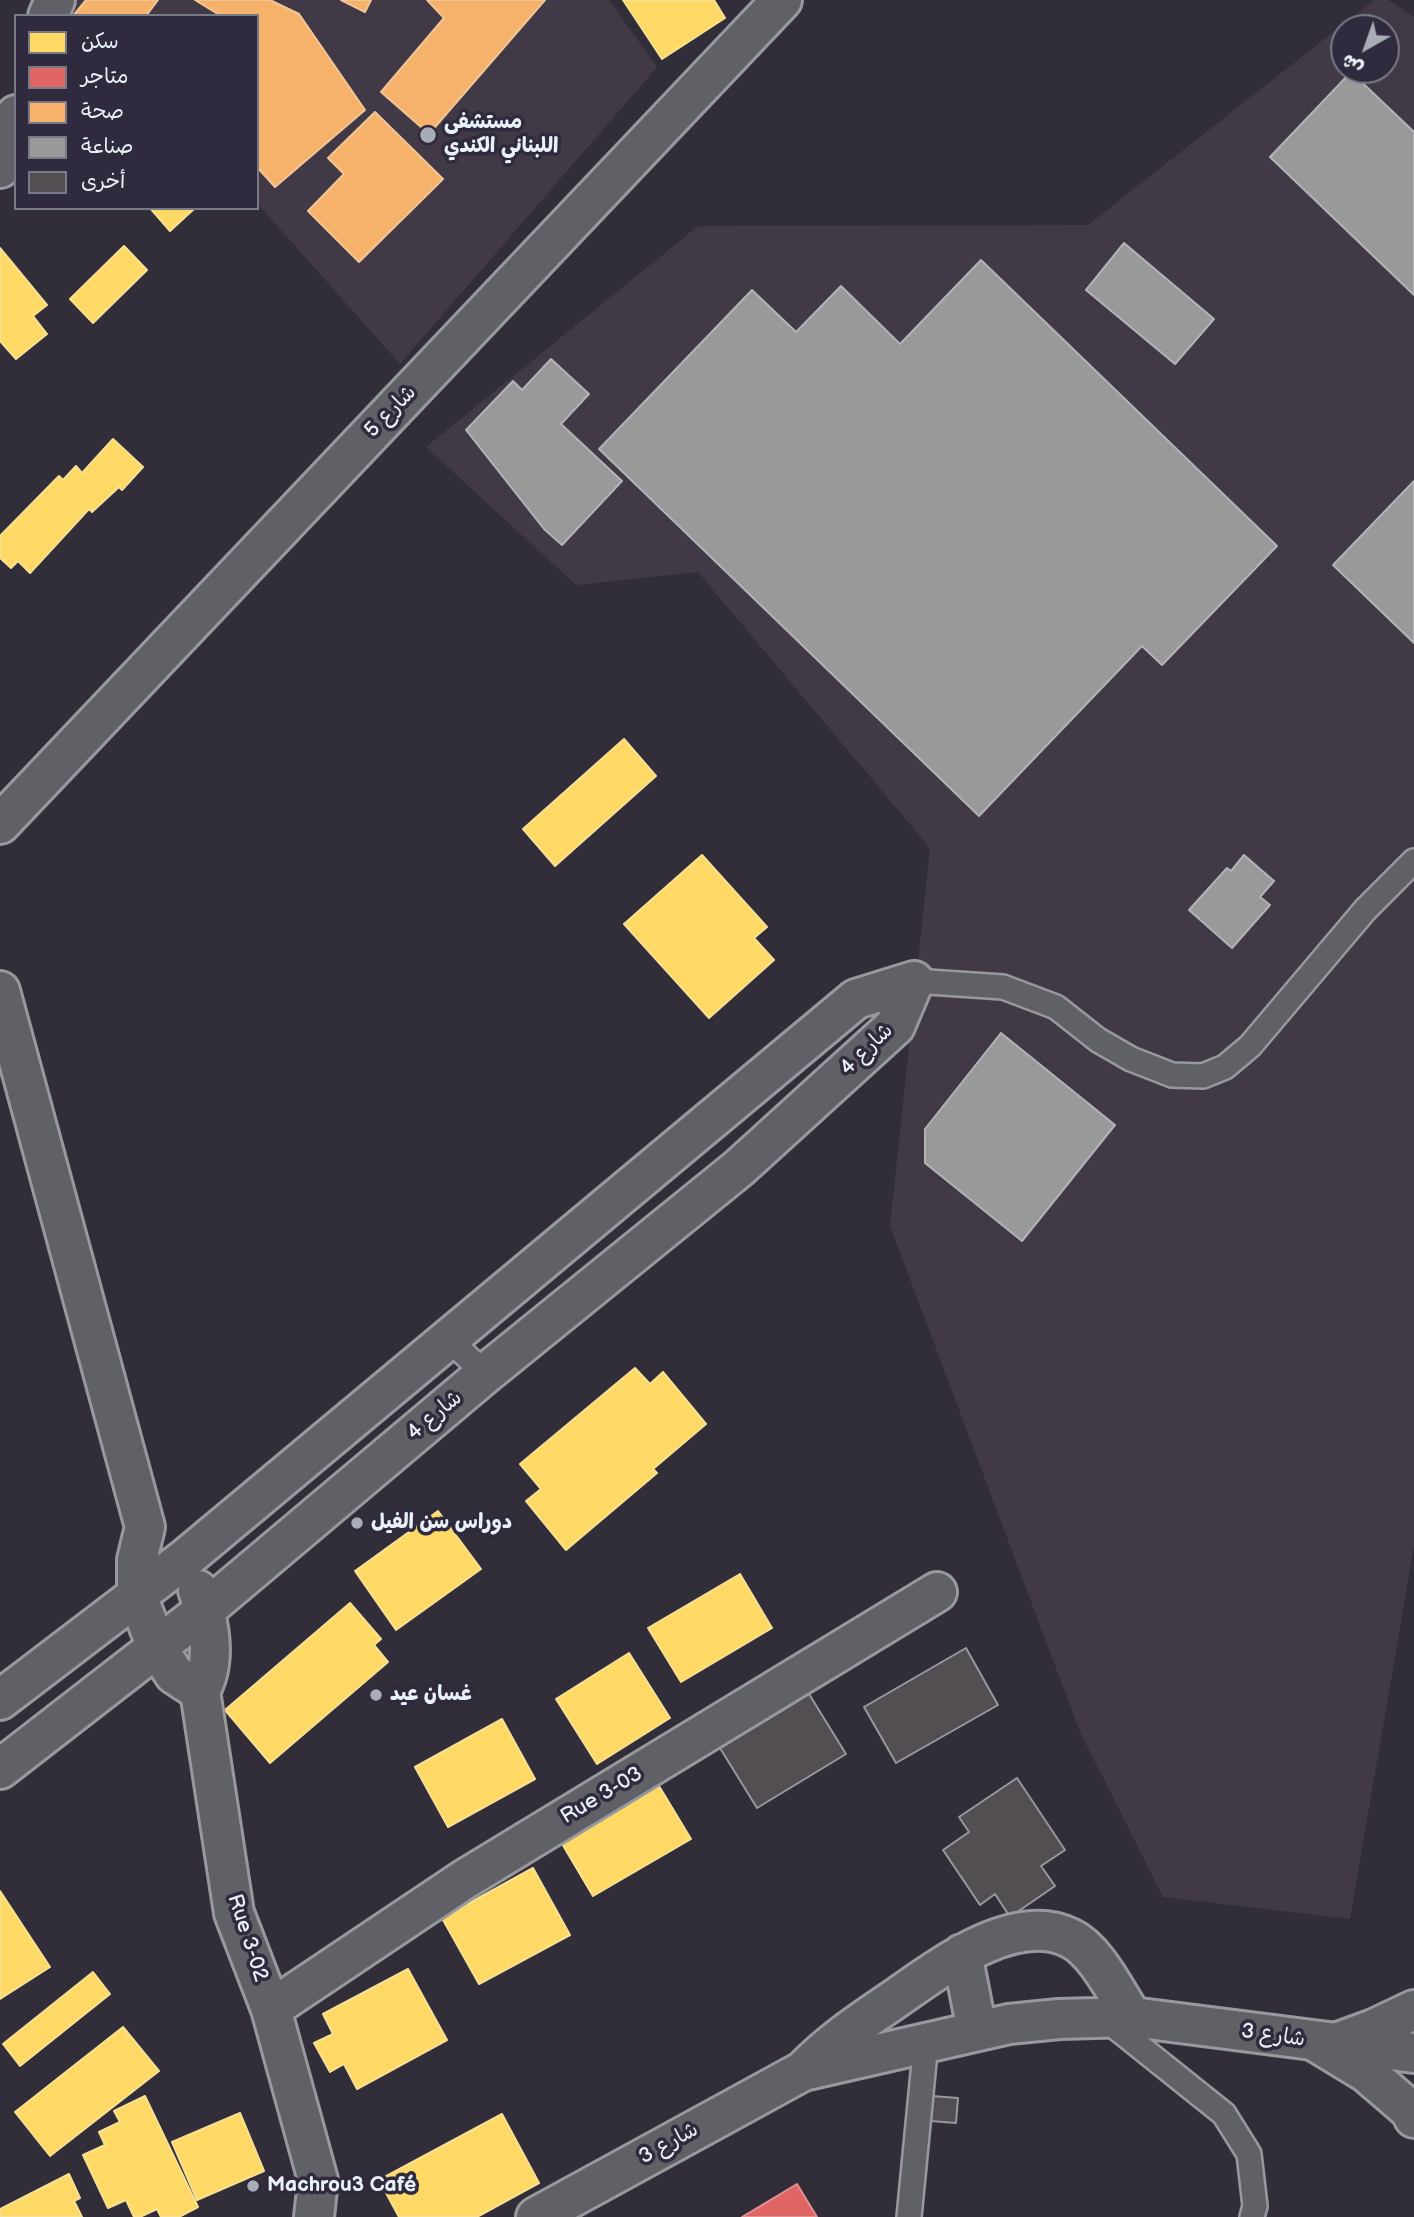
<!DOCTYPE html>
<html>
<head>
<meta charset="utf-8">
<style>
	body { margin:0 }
	#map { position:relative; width:1414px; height:2217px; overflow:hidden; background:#312e39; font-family:"Balsamiq Sans","Playpen Sans Arabic",sans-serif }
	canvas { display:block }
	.legend { position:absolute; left:14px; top:14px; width:245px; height:196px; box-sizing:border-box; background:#2f2a3d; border:2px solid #797a88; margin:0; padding:9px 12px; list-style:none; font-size:21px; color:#e8f1f8 }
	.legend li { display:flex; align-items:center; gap:14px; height:35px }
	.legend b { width:35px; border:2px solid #797a88 }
	.north { position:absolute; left:1330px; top:14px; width:70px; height:70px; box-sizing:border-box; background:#2f2a3d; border:2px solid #797a88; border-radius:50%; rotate:220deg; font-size:19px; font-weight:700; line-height:28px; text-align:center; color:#e8f1f8 }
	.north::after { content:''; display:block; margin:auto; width:24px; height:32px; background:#a8adb5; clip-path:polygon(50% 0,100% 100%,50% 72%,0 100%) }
</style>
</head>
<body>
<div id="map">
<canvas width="1414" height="2217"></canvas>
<ul class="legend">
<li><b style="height:19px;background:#ffd966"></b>سكن</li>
<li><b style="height:19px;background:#e06666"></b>متاجر</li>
<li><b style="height:19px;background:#f6b26b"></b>صحة</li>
<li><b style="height:19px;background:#999"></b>صناعة</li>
<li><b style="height:19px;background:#524e52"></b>أخرى</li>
</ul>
<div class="north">ش</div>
</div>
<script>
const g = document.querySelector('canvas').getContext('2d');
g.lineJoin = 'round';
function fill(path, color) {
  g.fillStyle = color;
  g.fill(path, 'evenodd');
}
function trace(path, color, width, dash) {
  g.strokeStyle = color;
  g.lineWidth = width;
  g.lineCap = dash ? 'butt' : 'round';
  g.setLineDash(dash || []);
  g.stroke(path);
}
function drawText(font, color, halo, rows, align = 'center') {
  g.font = font + ' "Balsamiq Sans","Playpen Sans Arabic",sans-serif';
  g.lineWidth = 7;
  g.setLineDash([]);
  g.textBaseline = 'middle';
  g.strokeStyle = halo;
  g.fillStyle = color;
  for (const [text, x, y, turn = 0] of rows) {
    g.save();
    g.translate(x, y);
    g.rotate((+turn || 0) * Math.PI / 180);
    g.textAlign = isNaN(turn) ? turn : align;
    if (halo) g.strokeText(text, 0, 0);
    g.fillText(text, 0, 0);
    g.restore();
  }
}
fill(new Path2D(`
	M46,0H609L657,67L400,364L257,203V16H38Z
	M1374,0H1388L1414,17V1546L1350,1919L1163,1897L1080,1732L890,1226L930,848L698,572L576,585L426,447L698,226L1088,225ZM1344,28H1386V70H1344Z`), '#413a46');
const homes = new Path2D(`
	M623,0H714L725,18L662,59Z
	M150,208H195L170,231Z
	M124,246L147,270L93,323L70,299Z
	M0,248L47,305L33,316L47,334L16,359L0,341Z
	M113,439L143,467L122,490L119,487L92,512L89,509L30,573L18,561L11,568L0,558V536L59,476L63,480L76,466L82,473Z
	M624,739L656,776L555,866L523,829Z
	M702,855L767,927L754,938L774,960L709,1018L624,924Z
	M635,1368L650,1384L663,1372L706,1424L653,1469L657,1473L566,1550L526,1501L541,1489L520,1464Z
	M438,1511L481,1569L396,1630L355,1571Z
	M740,1574L772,1628L681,1682L648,1628Z
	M350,1603L381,1639L374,1645L388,1662L270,1763L225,1710Z
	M629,1653L670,1718L597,1764L556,1699Z
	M502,1719L535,1779L448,1827L415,1767Z
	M659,1786L691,1839L593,1896L561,1842Z
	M533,1868L570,1935L479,1984L442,1918Z
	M0,1891L50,1967L0,1999Z
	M408,1969L447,2040L357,2089L344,2064L330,2072L314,2043L333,2034L323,2014Z
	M93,1972L110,1994L20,2066L3,2044Z
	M123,2027L159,2071L50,2156L15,2112Z
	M145,2096L198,2207L179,2217H161L157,2209L140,2217H134L126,2200L108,2208L83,2155L105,2145L99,2132L120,2122L114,2111Z
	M240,2113L264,2171L197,2200L172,2142Z
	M502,2114L539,2183L477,2217H399L379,2180Z
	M69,2174L80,2198L74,2201L82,2217H0V2209Z`);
fill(homes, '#ffd966');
trace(homes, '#f8e092', 2);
const shops = new Path2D(`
	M797,2184L817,2217H742Z`);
fill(shops, '#e06666');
trace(shops, '#e29092', 2);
const health = new Path2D(`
	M86,0H158L146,16H73Z
	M195,0H270L299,14L365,110L275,187L257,167V16H221Z
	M341,0H371L365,12Z
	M427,0H545L429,134L381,92L444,18Z
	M375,112L443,179L359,262L308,211L344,174L328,158Z`);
fill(health, '#f6b26b');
trace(health, '#f2c595', 2);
const industry = new Path2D(`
	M1351,72L1414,132V295L1270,157Z
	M1124,243L1214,319L1175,364L1086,290Z
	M981,260L1277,546L1162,665L1142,646L979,816L599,449L752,290L796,332L841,286L900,344Z
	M551,359L589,394L561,424L622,481L562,545L544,529L466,430L513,381L522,390Z
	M1414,481V643L1333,565Z
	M1244,855L1274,881L1260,897L1270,905L1232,948L1189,910L1227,868L1231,871Z
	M1001,1033L1115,1125L1022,1241L925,1163V1129Z`);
fill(industry, '#999');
trace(industry, '#b1b3b6', 2);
const building = new Path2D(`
	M966,1648L998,1705L896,1763L864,1707Z
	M809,1694L846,1754L757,1808L720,1748Z
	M1017,1778L1065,1850L1041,1866L1055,1886L1010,1917L995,1894L980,1905L943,1850L969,1832L959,1817Z
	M932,2096L958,2098L956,2123L931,2121Z`);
fill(building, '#524e52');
trace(building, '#98999f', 2);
const lane = new Path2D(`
	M914,981L1003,987L1056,1007L1098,1040L1131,1059L1172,1075L1203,1076L1225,1067L1250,1046L1365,910L1414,861
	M448,1338L485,1374
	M1104,2018L1224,2114L1249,2154L1255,2206L1252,2217
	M909,2217L926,2042`);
const street = new Path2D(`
	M48,16L55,0
	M0,168L11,137L16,115
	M0,824L782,0
	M0,991L145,1527L137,1560V1596L157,1647L174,1674L200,1691
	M198,1590C209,1621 217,1661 200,1691
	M200,1691L234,1913L271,2009L318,2180L314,2217
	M0,1700L186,1558L856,999L914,981
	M0,1769L205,1610L485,1374L739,1168L895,1026L914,981
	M962,1954L977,2030
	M271,2009L465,1879L937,1592
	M804,2070C831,2042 861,2022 892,2001C937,1970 1013,1910 1070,1938C1096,1950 1116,1993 1132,2017
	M536,2217L803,2071L1009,2024L1059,2019L1132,2017L1414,2053`);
const secondary = new Path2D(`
	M1316,2042L1367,2073L1410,2110L1414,2118
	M1333,2044L1374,2029L1414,2010`);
trace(lane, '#98999f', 28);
trace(street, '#98999f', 44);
trace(secondary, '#98999f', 44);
trace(lane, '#606067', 23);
trace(street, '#606067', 38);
trace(secondary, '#606067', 38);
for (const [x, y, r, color] of [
	[428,135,9,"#a8adb5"],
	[357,1523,7,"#a8adb5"],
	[376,1695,7,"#a8adb5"],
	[253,2186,7,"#a8adb5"]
]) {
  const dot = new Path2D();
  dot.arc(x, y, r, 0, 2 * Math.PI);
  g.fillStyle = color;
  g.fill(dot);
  trace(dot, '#2f2a3d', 2.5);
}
drawText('bold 21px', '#e8f1f8', '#2f2a3d', [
	["مستشفى",444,123],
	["اللبناني الكندي",444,147],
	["دوراس سن الفيل",371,1523],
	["غسان عيد",390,1695],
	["Machrou3 Café",267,2186]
], 'left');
drawText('21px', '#e8f1f8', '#2f2a3d', [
	["شارع 5",391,412,-46],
	["شارع 4",867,1050,-44],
	["شارع 4",435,1416,-40],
	["Rue 3-03",602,1796,-31],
	["Rue 3-02",247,1938,72],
	["شارع 3",1273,2036,8],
	["شارع 3",669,2144,-29]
]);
</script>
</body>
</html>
